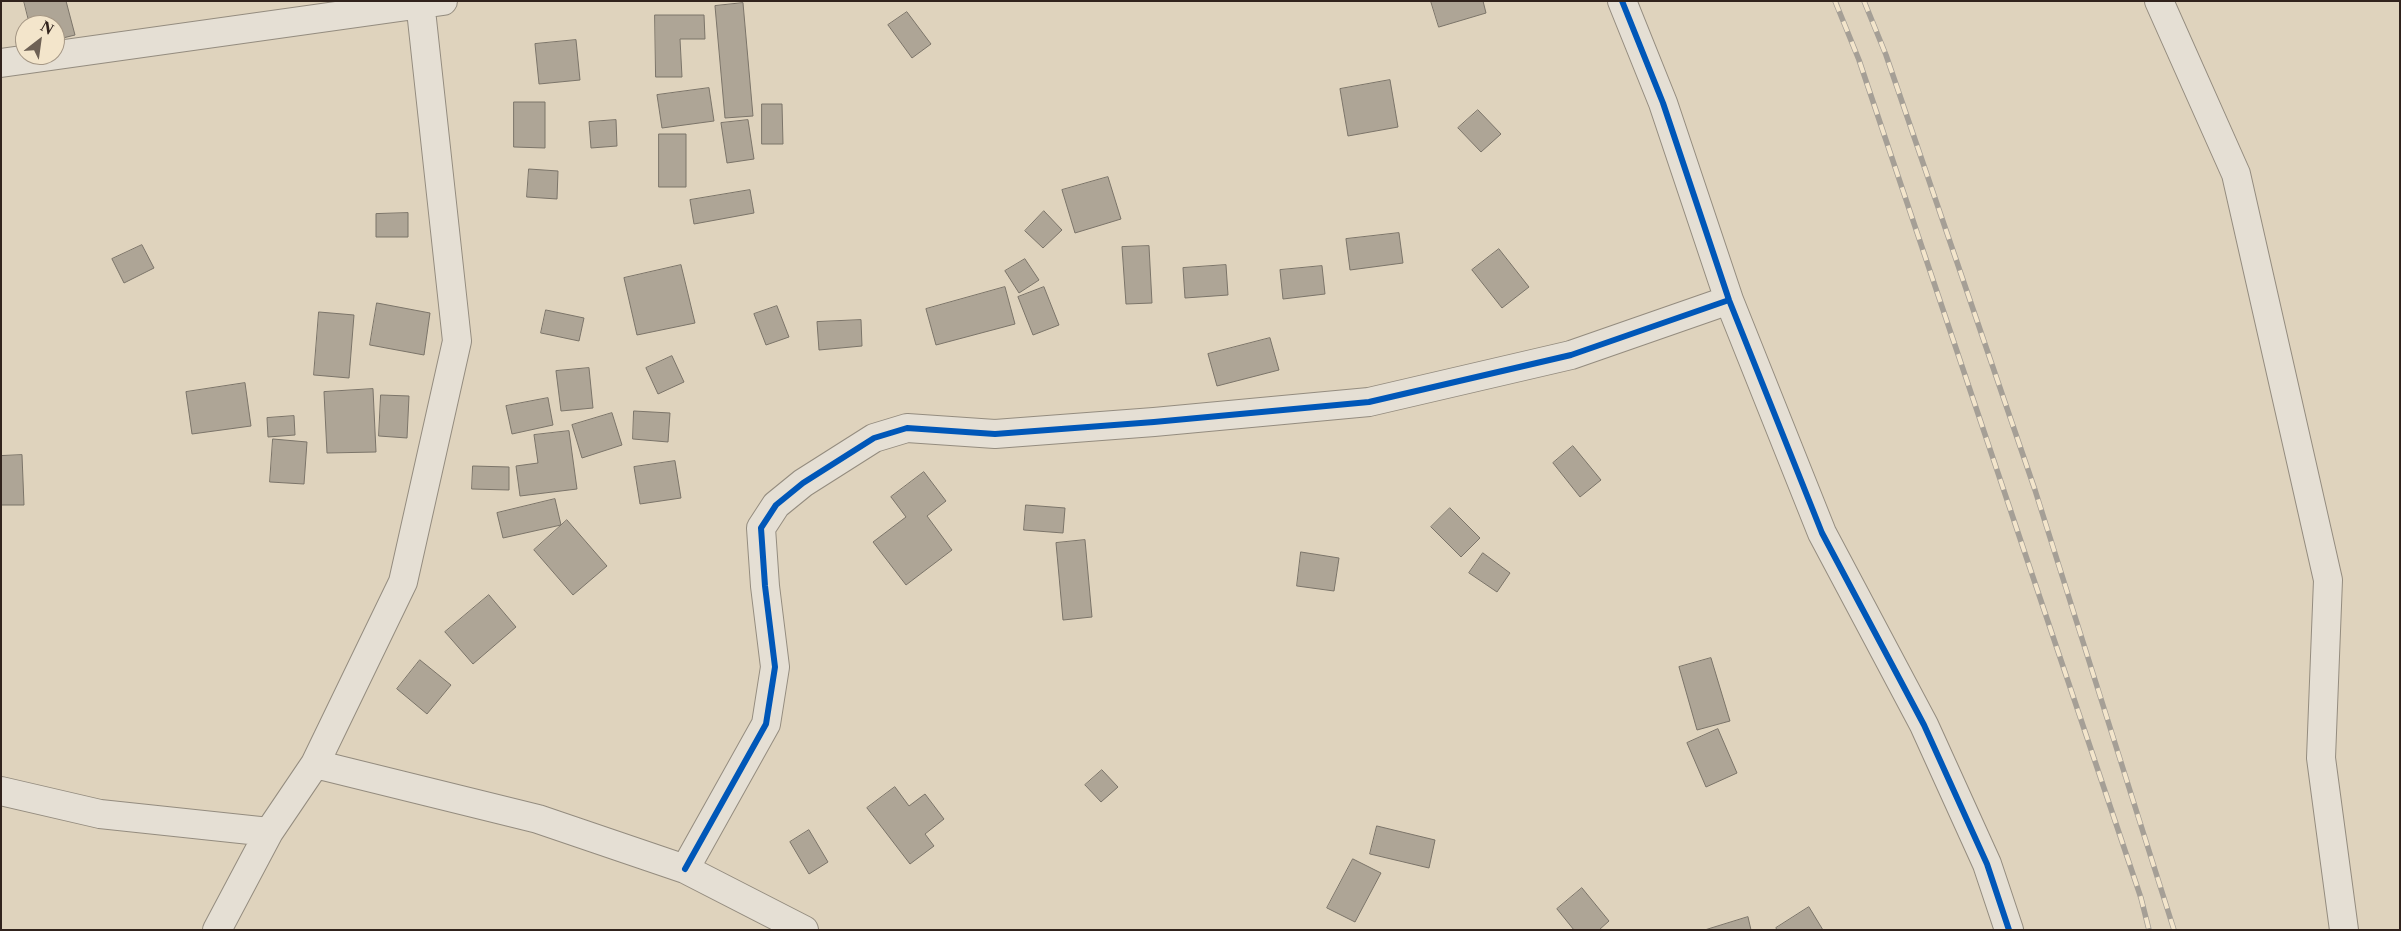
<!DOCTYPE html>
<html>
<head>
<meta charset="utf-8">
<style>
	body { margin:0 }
	#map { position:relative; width:2401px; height:931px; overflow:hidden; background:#dfd3bd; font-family:"Libre Caslon Text",serif }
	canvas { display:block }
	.frame { position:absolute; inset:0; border:2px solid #31231d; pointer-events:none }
	.north { position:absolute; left:15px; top:15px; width:50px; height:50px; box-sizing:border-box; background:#f3e5cb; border:1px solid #a59785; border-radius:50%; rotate:30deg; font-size:14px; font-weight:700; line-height:20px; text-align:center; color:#31231d }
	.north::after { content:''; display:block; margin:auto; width:18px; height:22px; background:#6e6155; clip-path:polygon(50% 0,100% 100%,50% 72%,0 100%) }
</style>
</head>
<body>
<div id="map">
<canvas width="2401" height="931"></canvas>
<div class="frame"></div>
<div class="north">N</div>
</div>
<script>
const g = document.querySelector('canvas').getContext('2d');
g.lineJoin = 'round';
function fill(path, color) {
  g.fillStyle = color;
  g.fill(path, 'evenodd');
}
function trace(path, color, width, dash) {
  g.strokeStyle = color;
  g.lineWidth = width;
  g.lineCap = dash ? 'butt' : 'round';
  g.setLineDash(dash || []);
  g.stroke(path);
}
const building = new Path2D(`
	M24,1H66L75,35L55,40V25H30Z
	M1431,1H1483L1486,13L1439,27Z
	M743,3L753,116L725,118L715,6Z
	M907,12L931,44L912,58L888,25Z
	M655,15H704L705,39H680L682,77H656Z
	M576,40L580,80L539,84L535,44Z
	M1390,80L1398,127L1348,136L1340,89Z
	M709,88L714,121L662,128L657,95Z
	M514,102H545V148L514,147Z
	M762,104H782L783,144H762Z
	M1478,110L1501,134L1481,152L1458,128Z
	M616,120L617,146L591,148L589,122Z
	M748,120L754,159L727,163L721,123Z
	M659,134H686V187H659Z
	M529,169L558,171L557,199L527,197Z
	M1108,177L1121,219L1075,233L1062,190Z
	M750,190L754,213L694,224L690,200Z
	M1044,211L1062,230L1043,248L1025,231Z
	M408,213V237H376V214Z
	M1399,233L1403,263L1350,270L1346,239Z
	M142,245L154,268L124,283L112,259Z
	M1149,246L1152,303L1126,304L1122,247Z
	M1499,249L1529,287L1502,308L1472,270Z
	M1025,259L1039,280L1019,293L1005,271Z
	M681,265L695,323L637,335L624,278Z
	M1226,265L1228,295L1185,298L1183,268Z
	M1322,266L1325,294L1283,299L1280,270Z
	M1005,287L1015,324L936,345L926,309Z
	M1044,287L1059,325L1033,335L1018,297Z
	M377,303L430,313L424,355L370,345Z
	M777,306L789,337L766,345L754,314Z
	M546,310L584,318L579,341L541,333Z
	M319,312L354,315L349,378L314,375Z
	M861,320L862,346L819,350L817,322Z
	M1270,338L1279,370L1217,386L1208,354Z
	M672,356L684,382L658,394L646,368Z
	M589,368L593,408L561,411L556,371Z
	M245,383L251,426L192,434L186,392Z
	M373,389L376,452L327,453L324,392Z
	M381,395L409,396L407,438L379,436Z
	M548,398L553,425L512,434L506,406Z
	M634,411L670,413L668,442L633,439Z
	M612,413L622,445L582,458L572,425Z
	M294,416L295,435L268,437L267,418Z
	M569,431L577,489L520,496L516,466L538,463L534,435Z
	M273,439L307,442L304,484L270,482Z
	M1573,446L1601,480L1580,497L1553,463Z
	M22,455L24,505H1V456Z
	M675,461L681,498L640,504L634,467Z
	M473,466L509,467V490L472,489Z
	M924,472L946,501L927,516L952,550L906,585L873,542L906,517L891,497Z
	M555,499L561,525L503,538L497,513Z
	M1026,505L1065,508L1063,533L1024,530Z
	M1450,508L1480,538L1461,557L1431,527Z
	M567,520L607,566L573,595L534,550Z
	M1085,540L1092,617L1063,620L1056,543Z
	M1301,552L1339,558L1334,591L1297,586Z
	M1483,553L1510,573L1497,592L1469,573Z
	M489,595L516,627L473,664L445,632Z
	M1711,658L1730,721L1697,730L1679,667Z
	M420,660L451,685L427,714L397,689Z
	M1718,729L1737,773L1706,787L1687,743Z
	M1102,770L1118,787L1101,802L1085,785Z
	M895,787L909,806L925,794L944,819L925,834L934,846L910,864L867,808Z
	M1377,826L1435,840L1429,868L1370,854Z
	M809,830L828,862L809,874L790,842Z
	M1353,859L1381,873L1355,922L1327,908Z
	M1582,888L1609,921L1599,930H1574L1557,909Z
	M1809,907L1823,930H1777L1776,928Z
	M1748,917L1751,930H1705Z`);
fill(building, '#aea596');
trace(building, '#7b7469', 1);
const minor = new Path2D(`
	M1622,1L1663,103L1729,300L1822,533L1924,725L1987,864L2009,930
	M2159,1L2236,174L2328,580L2321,758L2344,930
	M1,63L443,1
	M315,764L538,819L685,869L804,930
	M1,791L100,814L269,832
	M685,869L766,724L775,667L765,586L761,528L776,505L803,483L874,438L907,428L995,434L1154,422L1369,402L1571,355L1729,300
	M217,930L269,832L315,764L403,582L457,341L420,1`);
trace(minor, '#948c7f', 30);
trace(minor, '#e5dfd4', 28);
const rail = new Path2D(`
	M1835,1L1859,60L2141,898L2149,930
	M1864,1L1886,55L2035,490L2174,930`);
trace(rail, '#a59f96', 5.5);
trace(rail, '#f3e5cb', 4, [11]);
trace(new Path2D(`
	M1622,1L1663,103L1729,300L1822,533L1924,725L1987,864L2009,930
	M685,869L766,724L775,667L765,586L761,528L776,505L803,483L874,438L907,428L995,434L1154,422L1369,402L1571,355L1729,300`), '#0057b8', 6);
</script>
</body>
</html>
